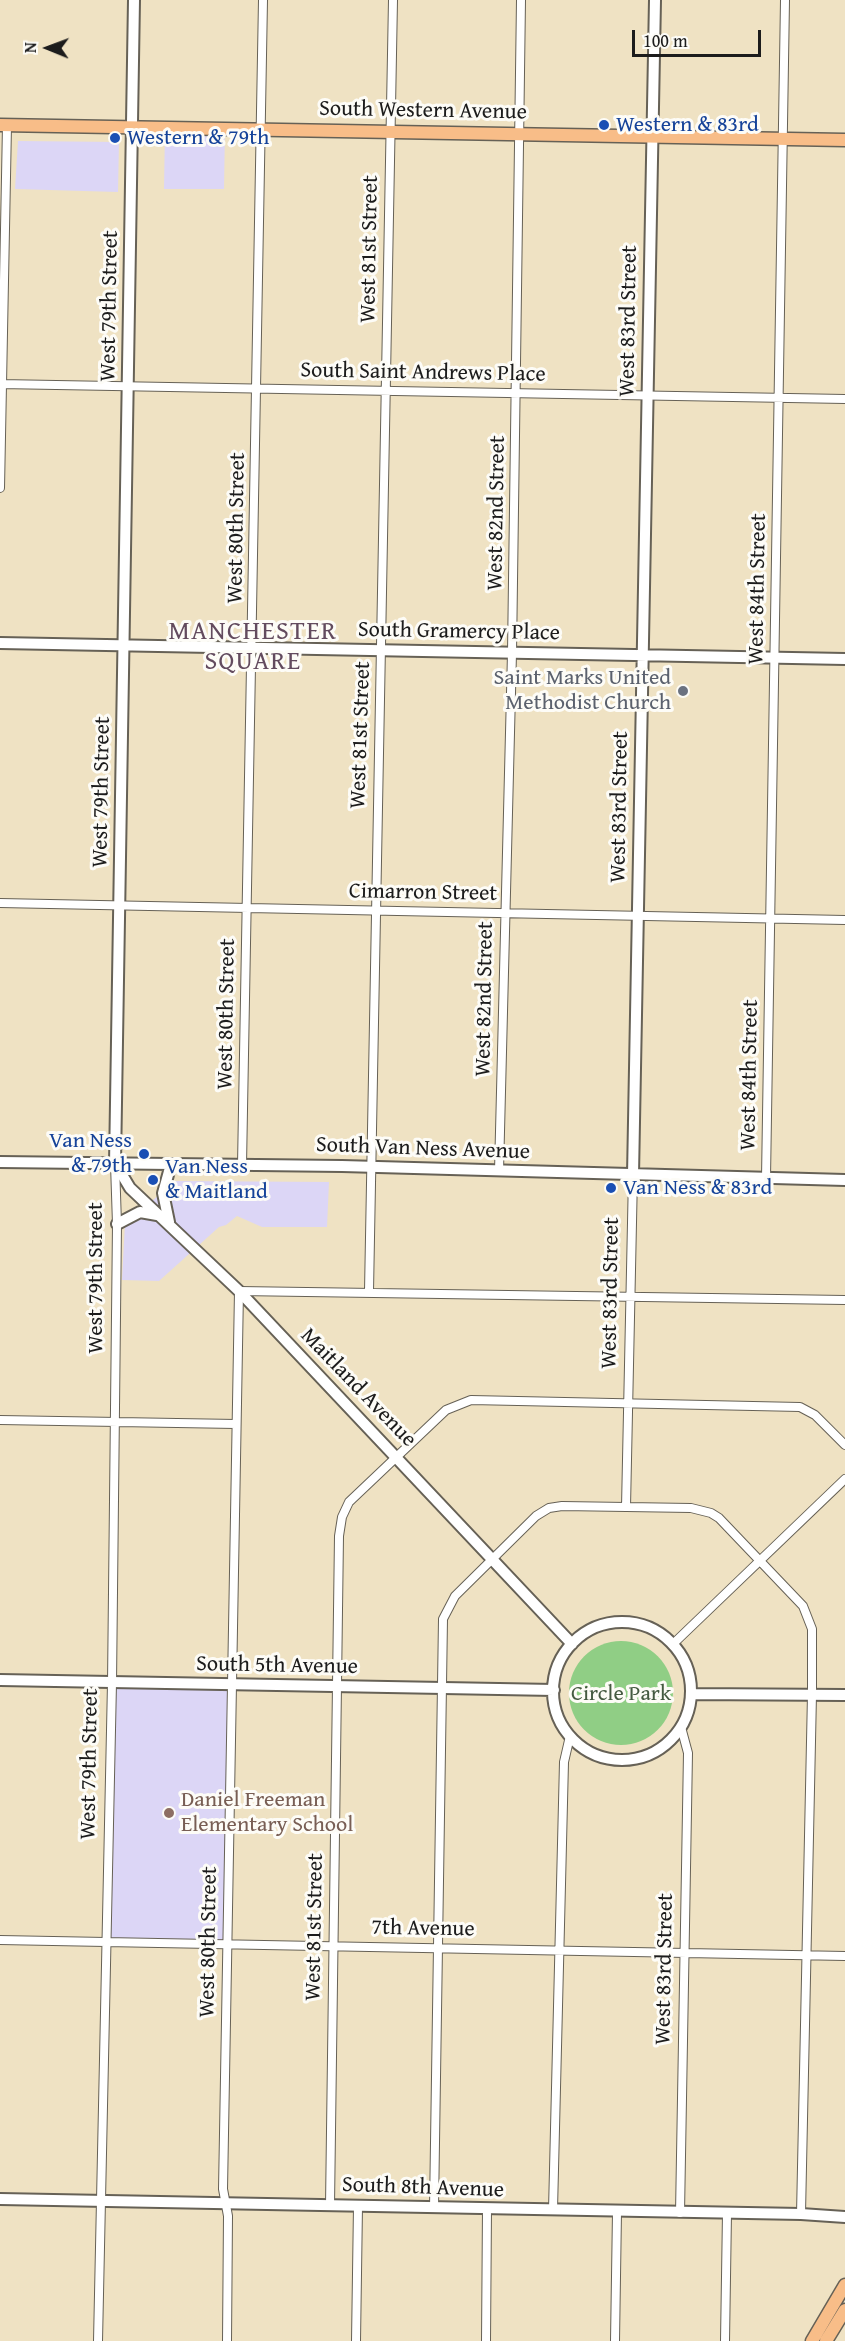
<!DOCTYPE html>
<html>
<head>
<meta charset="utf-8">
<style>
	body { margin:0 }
	#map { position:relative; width:845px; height:2341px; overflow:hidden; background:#efe2c3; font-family:"Gentium Book Plus",serif }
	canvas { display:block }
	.north { position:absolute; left:18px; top:18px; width:60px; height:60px; -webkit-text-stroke:4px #fdfcf7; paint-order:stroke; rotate:271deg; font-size:16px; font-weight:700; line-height:24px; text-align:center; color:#1c1c1c }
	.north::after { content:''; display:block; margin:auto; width:21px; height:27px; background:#1c1c1c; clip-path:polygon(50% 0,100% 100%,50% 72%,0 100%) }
	.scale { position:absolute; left:632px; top:30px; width:129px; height:27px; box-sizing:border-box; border:3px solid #1c1c1c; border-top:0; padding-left:8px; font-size:18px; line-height:21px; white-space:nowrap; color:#1c1c1c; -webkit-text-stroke:4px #fdfcf7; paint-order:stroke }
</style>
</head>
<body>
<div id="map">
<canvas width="845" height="2341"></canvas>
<div class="north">N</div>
<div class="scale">100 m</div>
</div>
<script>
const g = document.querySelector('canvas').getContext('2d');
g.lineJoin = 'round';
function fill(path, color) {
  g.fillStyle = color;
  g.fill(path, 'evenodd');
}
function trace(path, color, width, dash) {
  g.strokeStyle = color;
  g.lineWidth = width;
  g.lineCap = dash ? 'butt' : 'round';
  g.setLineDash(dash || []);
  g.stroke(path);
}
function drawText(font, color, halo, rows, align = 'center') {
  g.font = font + ' "Gentium Book Plus",serif';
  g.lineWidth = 6;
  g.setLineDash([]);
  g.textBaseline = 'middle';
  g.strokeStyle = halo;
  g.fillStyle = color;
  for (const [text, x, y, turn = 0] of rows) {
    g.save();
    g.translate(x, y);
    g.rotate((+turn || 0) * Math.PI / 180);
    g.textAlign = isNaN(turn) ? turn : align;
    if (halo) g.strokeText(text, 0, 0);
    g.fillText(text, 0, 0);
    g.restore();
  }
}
fill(new Path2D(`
	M165,128L225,129L224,189H164Z
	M18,141L119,142L118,192L15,189Z
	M176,1181L329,1182L327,1227H262L237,1216L226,1225L219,1227L159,1281L122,1280L125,1223Z
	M112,1683L231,1684L227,1944L106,1943Z`), '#dcd6f6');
fill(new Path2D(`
	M569 1693a52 52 0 1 1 104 0a52 52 0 1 1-104 0Z`), '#90ce85');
const minor = new Path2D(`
	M0,384L845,399
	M0,488L7,125
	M0,903L845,920
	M242,1165L263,0
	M499,1171L512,653L521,0
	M766,1178L785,0
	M369,1291L393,0
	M0,1420L236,1424
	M626,1507L633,1175
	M673,1644L845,1479
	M0,1940L845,1956
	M330,2205L339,1536L342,1517L349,1502L446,1410L471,1400L800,1407L815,1415L845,1445
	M434,2208L443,1619L455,1596L536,1516L549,1508L562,1506L691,1508L711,1513L719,1518L803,1606L812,1629V1694L801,2214
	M553,2210L564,1762L570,1736
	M680,2213L688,1753L681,1727
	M98,2341L112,1683L117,1224L115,1164
	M227,2341L228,2216L223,2189L239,1291L845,1300
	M356,2341L358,2206
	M486,2341L487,2209
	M615,2341L617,2212
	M725,2341L727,2213`);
const tertiary = new Path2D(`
	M134,0L115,1163L130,1188L239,1291L572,1644
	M0,643L845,659
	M0,1162L342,1166L845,1180
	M633,1175L655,0
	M169,1222L163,1193L171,1164
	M117,1224L140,1212L157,1215
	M553 1691a69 69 0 1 1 138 0a69 69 0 1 1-138 0Z
	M0,1680L554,1690
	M691,1694L845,1695
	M0,2199L801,2214L845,2217`);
const primary = new Path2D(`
	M0,125L845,140
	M812,2341L845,2285
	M826,2341L845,2310`);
trace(minor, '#666156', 10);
trace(tertiary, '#666156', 14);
trace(primary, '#666156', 15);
trace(minor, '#fff', 8);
trace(tertiary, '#fff', 10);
trace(primary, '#f8bd88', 12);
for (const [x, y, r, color] of [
	[604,125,6,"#1a4fb4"],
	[115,138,6,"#1a4fb4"],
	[683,691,6,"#6b7280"],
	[144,1154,6,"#1a4fb4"],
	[153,1180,6,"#1a4fb4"],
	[611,1188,6,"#1a4fb4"],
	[169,1813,6,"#8d6e63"]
]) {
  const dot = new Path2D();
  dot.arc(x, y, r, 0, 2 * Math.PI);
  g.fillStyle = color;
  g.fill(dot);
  trace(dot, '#fdfcf7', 2);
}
drawText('22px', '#1c1c1c', '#fdfcf7', [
	["South Western Avenue",423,111,1],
	["West 81st Street",370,249,-89],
	["West 79th Street",110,306,-89],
	["West 83rd Street",629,321,-89],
	["South Saint Andrews Place",423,373,1],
	["West 82nd Street",497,513,-89],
	["West 80th Street",237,528,-89],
	["West 84th Street",758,589,-89],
	["South Gramercy Place",459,632,1],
	["West 81st Street",361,735,-88],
	["West 79th Street",102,792,-89],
	["West 83rd Street",620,807,-89],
	["Cimarron Street",423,893,1],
	["West 82nd Street",485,999,-89],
	["West 80th Street",227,1014,-89],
	["West 84th Street",750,1075,-89],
	["South Van Ness Avenue",423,1149,2],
	["West 79th Street",96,1278,-90],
	["West 83rd Street",611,1293,-89],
	["Maitland Avenue",358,1388,46],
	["South 5th Avenue",277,1666,1],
	["West 79th Street",90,1764,-89],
	["West 81st Street",315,1927,-89],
	["7th Avenue",423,1929,1],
	["West 80th Street",209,1942,-89],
	["West 83rd Street",665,1969,-89],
	["South 8th Avenue",423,2188,2]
]);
drawText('22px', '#164399', '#fdfcf7', [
	["Western & 83rd",616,125],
	["Western & 79th",127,138],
	["Van Ness",132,1141,"right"],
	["& 79th",132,1166,"right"],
	["Van Ness",165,1167],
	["& Maitland",165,1192],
	["Van Ness & 83rd",623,1188]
], 'left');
drawText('22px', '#5b616d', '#fdfcf7', [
	["Saint Marks United",671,678],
	["Methodist Church",671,703]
], 'right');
drawText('22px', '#455a41', '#fdfcf7', [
	["Circle Park",621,1694]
]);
drawText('22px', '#785e54', '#fdfcf7', [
	["Daniel Freeman",181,1800],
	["Elementary School",181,1825]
], 'left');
g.letterSpacing = '1.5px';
drawText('26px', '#634b5e', '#fdfcf7', [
	["MANCHESTER",253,632],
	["SQUARE",253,662]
]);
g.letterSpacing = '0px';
</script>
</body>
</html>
